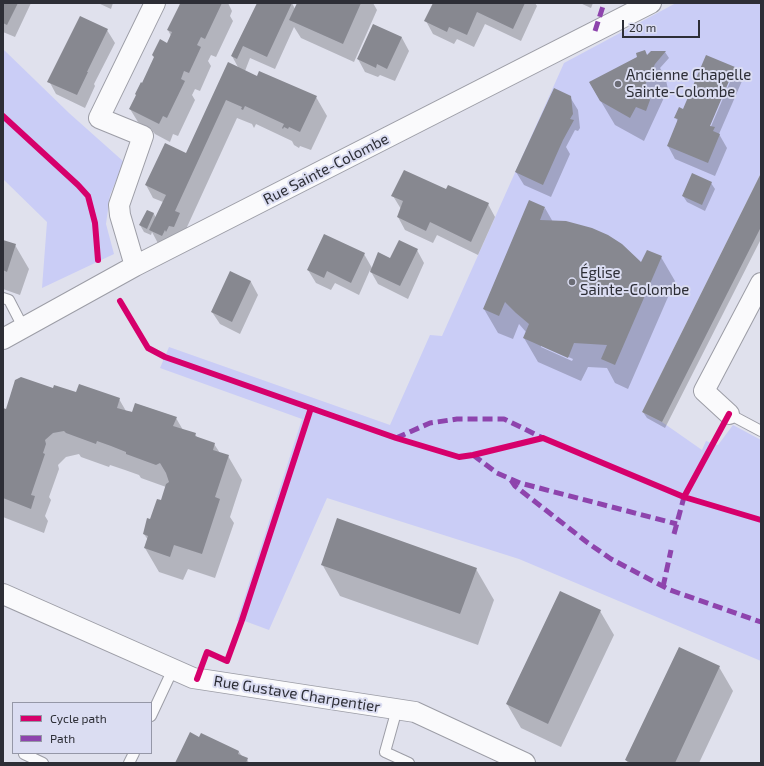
<!DOCTYPE html>
<html>
<head>
<meta charset="utf-8">
<style>
	body { margin:0 }
	#map { position:relative; width:764px; height:766px; overflow:hidden; background:#e0e1ed; font-family:"Exo 2",sans-serif }
	canvas { display:block }
	.frame { position:absolute; inset:0; border:4px solid #2d2e36; pointer-events:none }
	.legend { position:absolute; left:12px; top:702px; width:140px; height:52px; box-sizing:border-box; background:#dbddf2; border:1px solid #9597a7; margin:0; padding:5px 7px; list-style:none; font-size:12px; color:#2d2e36 }
	.legend li { display:flex; align-items:center; gap:8px; height:20px }
	.legend b { width:20px; border:1px solid #9597a7 }
	.scale { position:absolute; left:622px; top:20px; width:78px; height:18px; box-sizing:border-box; border:2px solid #2d2e36; border-top:0; padding-left:5px; font-size:12px; line-height:14px; white-space:nowrap; color:#2d2e36; -webkit-text-stroke:3px #dbddf2; paint-order:stroke }
</style>
</head>
<body>
<div id="map">
<canvas width="764" height="766"></canvas>
<div class="frame"></div>
<ul class="legend">
<li><b style="height:5px;background:#d6006c"></b>Cycle path</li>
<li><b style="height:5px;background:#8e44ad"></b>Path</li>
</ul>
<div class="scale">20 m</div>
</div>
<script>
const g = document.querySelector('canvas').getContext('2d');
g.lineJoin = 'round';
function fill(path, color) {
  g.fillStyle = color;
  g.fill(path, 'evenodd');
}
function trace(path, color, width, dash) {
  g.strokeStyle = color;
  g.lineWidth = width;
  g.lineCap = dash ? 'butt' : 'round';
  g.setLineDash(dash || []);
  g.stroke(path);
}
function drawText(font, color, halo, rows, align = 'center') {
  g.font = font + ' "Exo 2",sans-serif';
  g.lineWidth = 4;
  g.setLineDash([]);
  g.textBaseline = 'middle';
  g.strokeStyle = halo;
  g.fillStyle = color;
  for (const [text, x, y, turn = 0] of rows) {
    g.save();
    g.translate(x, y);
    g.rotate((+turn || 0) * Math.PI / 180);
    g.textAlign = isNaN(turn) ? turn : align;
    if (halo) g.strokeText(text, 0, 0);
    g.fillText(text, 0, 0);
    g.restore();
  }
}
fill(new Path2D(`
	M676,3H761V173L642,412L662,422L702,450L706,441L718,445L733,425L761,440V661L519,559L327,498L269,630L242,620L237,621L302,419L160,368L169,347L390,425L430,335L442,336L564,63Z
	M3,49L69,113L124,162L110,195L106,224L114,254L42,288L47,222L3,179Z`), '#cacdf6');
fill(new Path2D(`
	M3,3H31L15,37L3,32Z
	M98,3H113L111,9Z
	M179,3H228L232,11L230,16L233,21L216,57L211,55L208,61L211,66L200,91L195,89L192,95L195,100L178,136L173,134L170,142L155,134L151,129L138,122L130,109L155,58L153,55L167,45L171,36L168,30L180,5Z
	M258,3H292L295,9L298,3H373L377,10L354,62L301,38L294,27L275,69L250,58L245,71L257,77L316,97L327,116L311,150L300,146L299,148L294,145L292,141L256,124L254,128L252,124L237,118L187,227L190,233L161,249L152,232L151,235L144,232L140,225L147,211L154,214L156,218L163,202L153,198L146,185L186,155L239,69L232,56Z
	M434,3H535L537,6L521,41L485,24L474,47L457,39L454,44L433,34L426,21Z
	M580,3H593L591,8Z
	M374,25L402,38L409,51L395,81L380,75L378,77L365,72L358,59Z
	M107,30L115,43L94,84L95,86L85,108L56,94L49,81Z
	M645,51L647,56L665,52L669,58L660,68L665,76L668,89L644,141L615,125L590,83L638,57Z
	M735,68L742,81L719,134L727,148L715,176L675,159L668,146L678,122L676,118ZM731,75H733L709,131L707,130Z
	M570,97L578,110L580,128L578,131L575,130L566,147L570,154L551,197L524,185L516,172Z
	M761,175V239L665,428L647,418L643,412Z
	M711,183L715,189L705,211L687,202L683,196Z
	M446,190L488,204L495,217L478,255L437,235L433,243L405,230L398,217L401,209L393,196Z
	M545,208L553,222L642,264L661,257L675,281L628,389L615,383L607,368L588,367L581,381L538,362L524,338L526,332L519,324L513,339L498,333L484,309ZM541,345L573,359L572,361L541,347Z
	M3,241L15,245L29,269L20,295L3,289Z
	M417,250L424,263L408,299L378,284L370,270L359,295L335,283L331,290L316,283L308,270L364,254L372,268Z
	M231,272L251,282L258,295L240,334L220,324L212,312Z
	M53,389L119,399L126,411L176,418L183,430L195,434L198,439L214,444L220,453L228,456L242,480L230,517L234,523L215,578L188,569L183,580L159,572L145,548L148,540L144,534L162,502L166,487L141,478L139,475L125,470L110,465L109,467L81,457L79,454L66,457L58,465L59,469L49,497L51,500L45,516L48,521L44,533L3,517V410L6,411Z
	M322,564L476,569L494,600L478,645L340,596Z
	M600,611L614,635L561,747L521,728L507,704Z
	M719,667L733,691L699,763H628L626,760Z
	M199,738L239,752L242,756L247,759L249,763H177Z`), '#0003');
fill(new Path2D(`
	M3,3H18L7,25L3,23Z
	M176,3H222L205,39L201,37L197,45L201,47L189,73L184,71L181,79L185,81L167,118L163,116L159,124L129,109L136,95L135,94L141,82L142,83L154,57L152,55L160,39L167,43L172,32L167,30L180,4Z
	M257,3H292L267,57L243,46L237,59L231,56Z
	M297,3H361L343,44L289,20Z
	M433,3H525L513,29L477,12L467,35L449,27L447,32L424,21Z
	M80,16L108,29L87,72H88L77,95L47,82Z
	M373,24L402,37L387,69L377,64L376,68L357,59Z
	M645,50L647,55L651,51H666L655,64L645,85L650,100L646,111L636,107L630,118L600,101L589,82L637,57L636,53Z
	M706,55L735,67L710,126L715,127L713,131L720,134L708,163L667,146L678,119L674,118L679,107L683,109Z
	M228,62L257,76L259,71L317,96L300,132L289,127L288,129L284,127L283,129L282,128L284,124L245,106L243,110L241,109L242,107L226,100L175,211L180,213L174,227L169,226L166,232L165,230L162,236L149,230L166,195L145,185L165,143L186,153Z
	M554,88L571,96L573,114L570,119L574,120L563,140L543,185L515,172Z
	M404,170L446,189L448,185L489,203L471,242L430,222L426,231L397,217L403,201L391,196Z
	M692,173L712,182L702,205L682,196Z
	M761,173V227L662,422L642,412Z
	M529,200L545,207L540,220L566,221L592,228L608,235L622,244L641,262L647,250L662,256L615,365L601,359L607,345L574,343L568,358L523,338L529,324L516,313L505,302L499,316L483,309Z
	M147,210L154,213L147,229L139,225Z
	M324,234L365,253L351,283L327,271L324,278L307,270Z
	M3,240L16,244L7,272L3,270Z
	M399,240L418,249L400,286L370,272L378,252L390,258Z
	M230,271L251,281L232,322L211,312Z
	M21,377L53,388L54,385L76,392L79,384L120,398L117,408L132,412L135,403L177,417L173,426L196,433L195,436L215,443L213,450L229,455L215,497L220,499L202,554L174,545L170,557L144,548L148,536L143,534L147,518L150,519L157,499L161,500L166,484L169,482L166,473L160,463L156,465L126,454V452L111,446L97,441L96,444L66,433L64,431L53,433L45,440L46,444L43,453L45,454L31,495L35,496L31,509L3,498V408L6,409L15,380Z
	M337,518L477,568L460,614L321,565Z
	M560,591L601,610L548,724L506,704Z
	M679,647L720,666L675,763H631L625,760Z
	M190,732L199,737L201,733L239,751L238,754L248,758L246,763H175Z`), '#878890');
const lane = new Path2D(`
	M3,298L9,300L23,327
	M729,414L761,431
	M397,709L385,752L409,763
	M151,716L173,669
	M24,754L43,763
	M129,763L134,753`);
const street = new Path2D(`
	M135,266L120,215L119,205L143,136L99,118L155,3
	M3,339L135,266L651,3
	M729,414L704,391L761,283
	M3,594L193,678L415,712L525,763`);
trace(lane, '#9c9da6', 12);
trace(street, '#9c9da6', 22);
trace(lane, '#fafafc', 10);
trace(street, '#fafafc', 20);
trace(new Path2D(`
	M595,31L604,3
	M396,438L430,423L457,419H504L543,438
	M473,455L497,473L520,483L677,524
	M511,480L515,486L588,543L611,559L670,590L761,622
	M674,534L684,497
	M663,587L671,550`), '#8e44ad', 5, [10, 5]);
trace(new Path2D(`
	M3,116L78,185L88,196L95,223L98,260
	M120,301L148,348L165,357L396,438L459,457L473,455L543,438L684,497L761,520
	M684,497L729,414
	M197,679L207,652L227,661L242,620L311,408`), '#d6006c', 6);
for (const [x, y, r, color] of [
	[618,84,4,"#6c6d76"],
	[572,282,4,"#6c6d76"]
]) {
  const dot = new Path2D();
  dot.arc(x, y, r, 0, 2 * Math.PI);
  g.fillStyle = color;
  g.fill(dot);
  trace(dot, '#dbddf2', 1.5);
}
drawText('15px', '#2d2e36', '#dbddf2', [
	["Ancienne Chapelle",626,75],
	["Sainte-Colombe",626,92],
	["Église",580,273],
	["Sainte-Colombe",580,290]
], 'left');
drawText('15px', '#2d2e36', '#dbddf2', [
	["Rue Sainte-Colombe",326,169,-27],
	["Rue Gustave Charpentier",297,694,9]
]);
</script>
</body>
</html>
